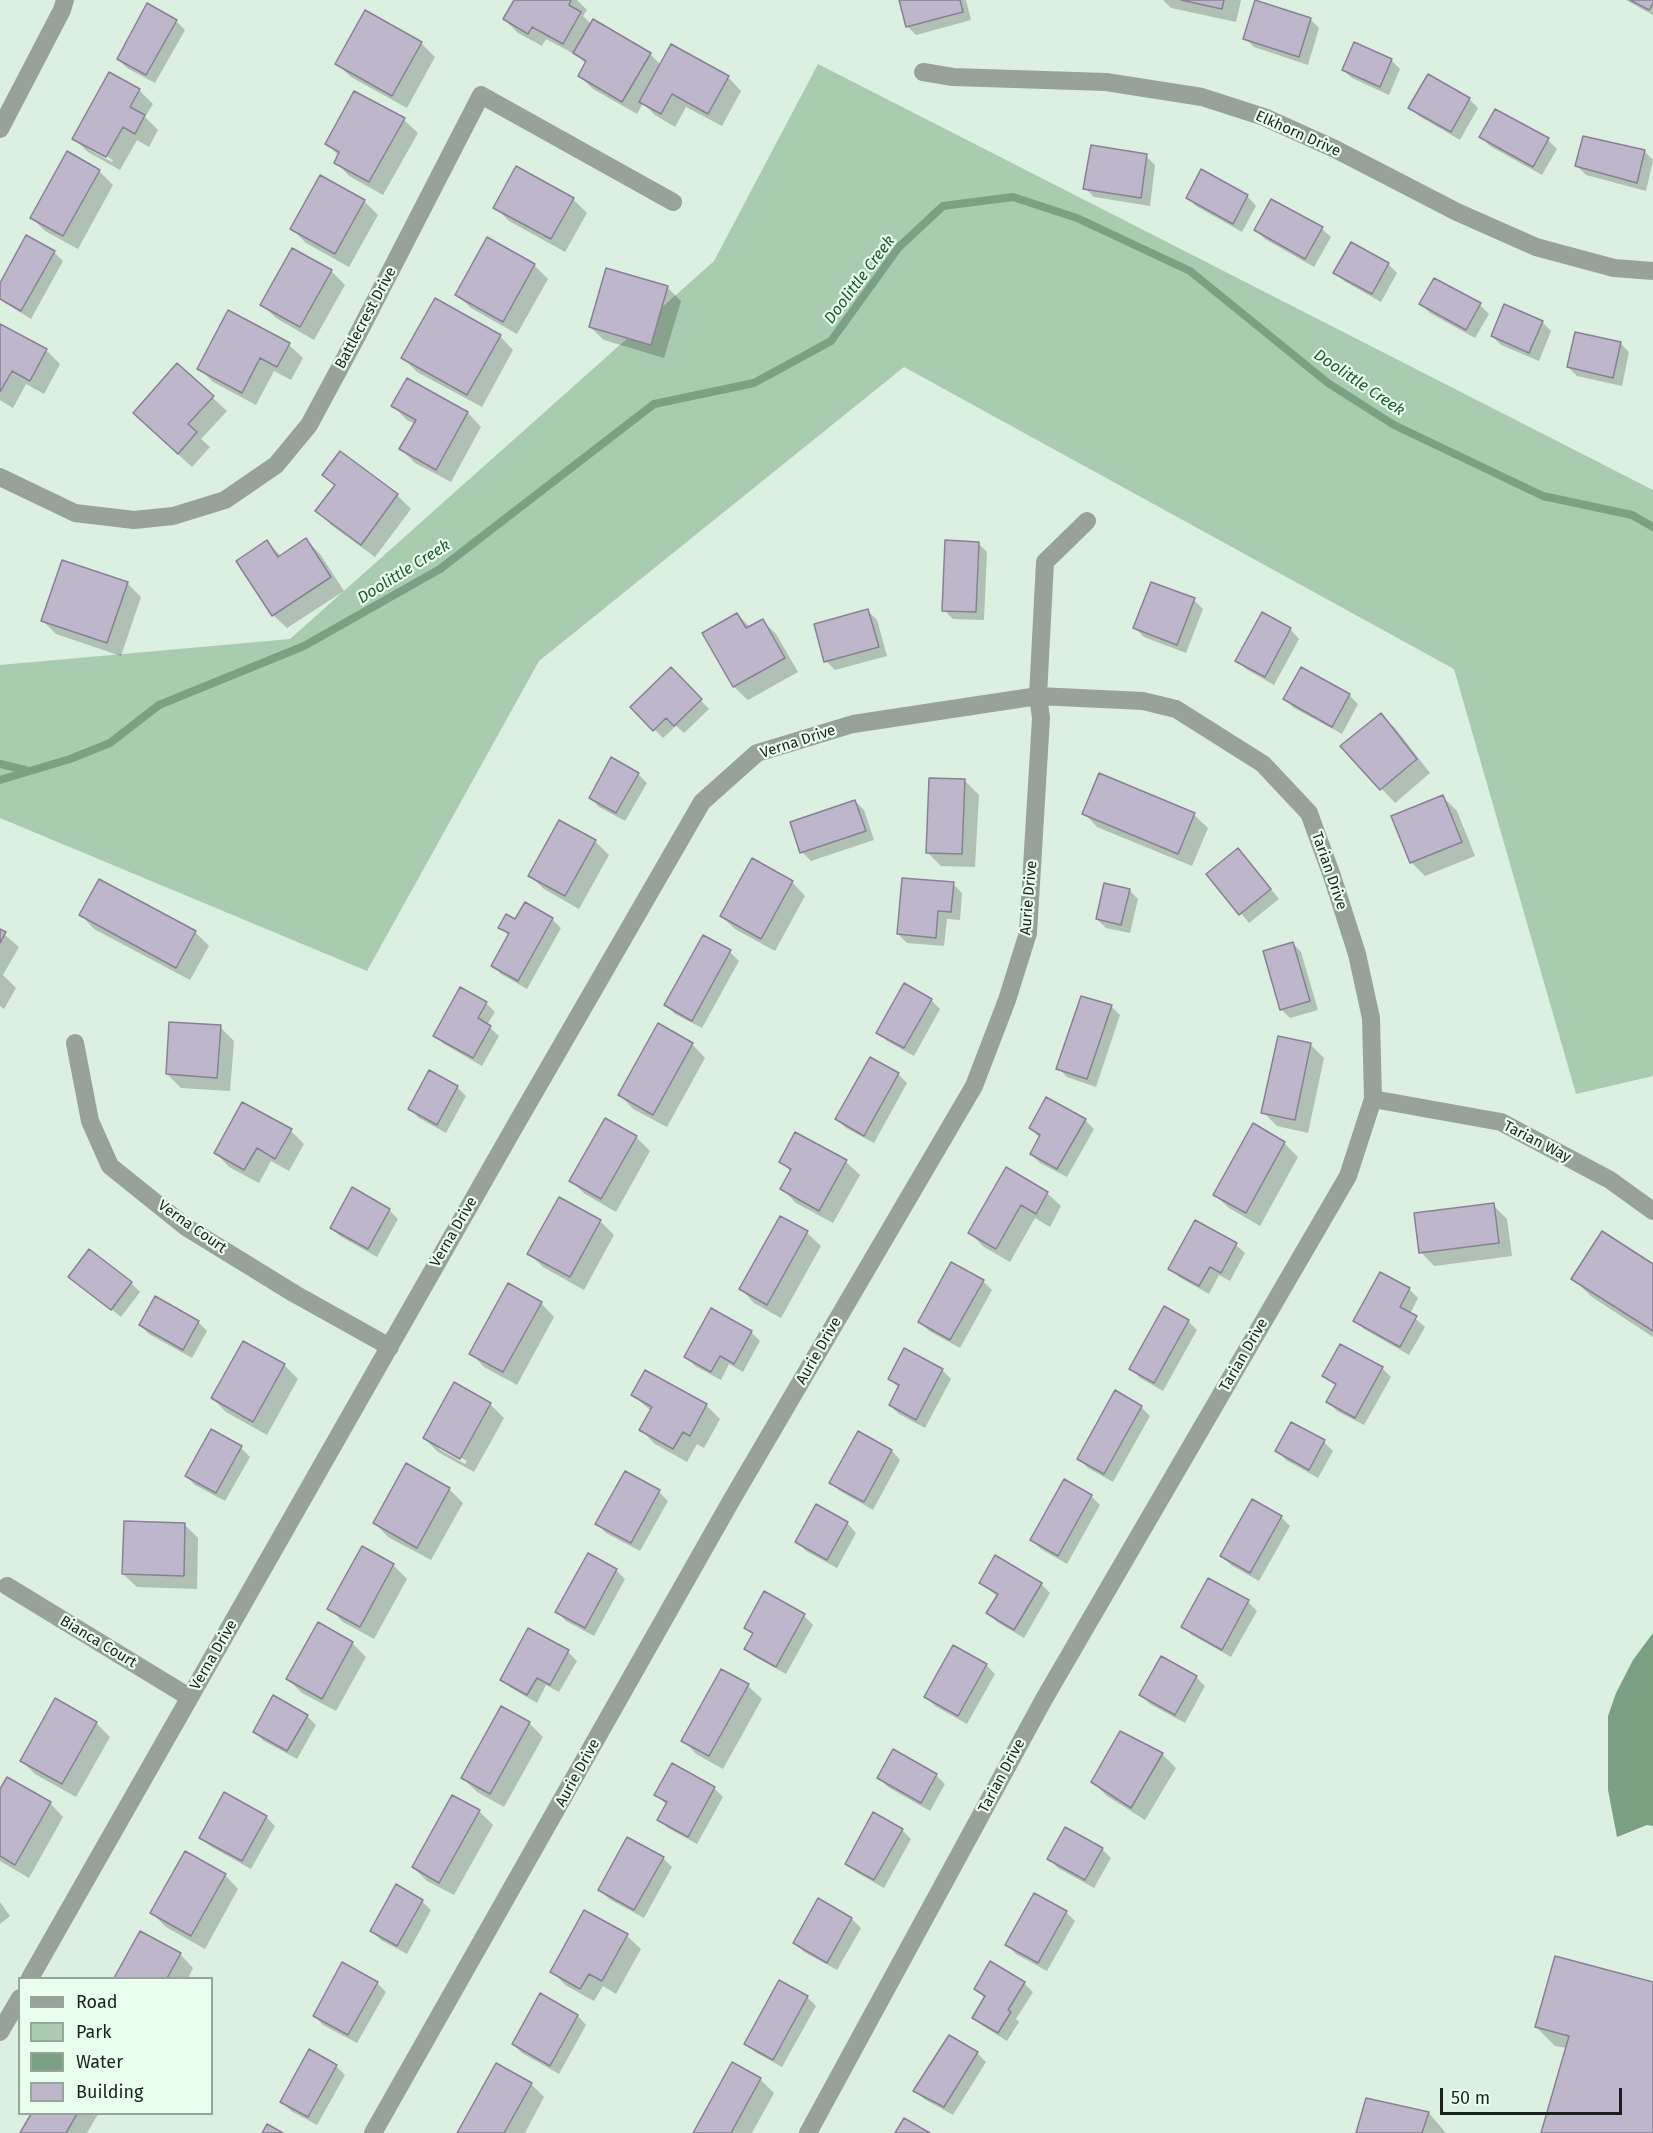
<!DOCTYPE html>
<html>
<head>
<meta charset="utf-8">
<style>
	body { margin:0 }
	#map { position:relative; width:1653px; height:2133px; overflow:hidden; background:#dcf0e1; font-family:"Fira Sans",sans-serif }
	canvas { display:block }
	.legend { position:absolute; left:18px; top:1977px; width:195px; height:138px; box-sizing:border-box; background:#eafeee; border:2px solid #97a69a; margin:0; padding:8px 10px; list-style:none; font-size:18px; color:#1b221c }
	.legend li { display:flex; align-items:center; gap:12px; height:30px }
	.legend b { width:30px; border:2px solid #97a69a }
	.scale { position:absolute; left:1440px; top:2088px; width:182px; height:27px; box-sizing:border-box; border:3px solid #1b221c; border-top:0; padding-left:8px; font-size:18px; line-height:21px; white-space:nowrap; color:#1b221c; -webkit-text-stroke:4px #eafeee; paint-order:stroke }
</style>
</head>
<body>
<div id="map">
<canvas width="1653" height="2133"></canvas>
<ul class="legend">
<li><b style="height:8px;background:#98a19a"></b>Road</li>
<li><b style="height:16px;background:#a9ccb1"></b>Park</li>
<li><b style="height:16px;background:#7aa184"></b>Water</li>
<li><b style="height:16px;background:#beb7cb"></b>Building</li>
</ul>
<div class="scale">50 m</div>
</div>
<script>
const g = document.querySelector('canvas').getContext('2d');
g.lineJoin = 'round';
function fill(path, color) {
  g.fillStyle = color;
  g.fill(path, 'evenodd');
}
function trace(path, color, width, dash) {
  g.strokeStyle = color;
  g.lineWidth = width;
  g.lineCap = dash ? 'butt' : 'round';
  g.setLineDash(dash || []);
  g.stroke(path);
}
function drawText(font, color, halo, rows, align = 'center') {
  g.font = font + ' "Fira Sans",sans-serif';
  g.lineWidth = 4.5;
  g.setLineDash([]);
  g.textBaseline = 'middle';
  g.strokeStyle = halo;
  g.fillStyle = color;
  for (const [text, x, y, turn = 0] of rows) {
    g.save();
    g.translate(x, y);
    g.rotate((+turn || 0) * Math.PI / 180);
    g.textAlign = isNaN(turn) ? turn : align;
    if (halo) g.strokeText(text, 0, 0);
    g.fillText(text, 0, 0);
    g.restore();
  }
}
fill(new Path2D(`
	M818,64L1653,490V1076L1576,1094L1454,669L904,367L539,661L367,971L0,818V665L290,639L714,261Z`), '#a9ccb1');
fill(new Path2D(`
	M1653,1633V1826L1647,1825L1617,1837L1608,1790V1716L1616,1693L1633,1660Z`), '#7aa184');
fill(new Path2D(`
	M515,0H577L587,10L583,16L591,24L650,54L661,65L728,77L741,91L722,126L686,107L675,127L655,115L643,103L637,114L593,89L580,76L586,64L578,56L546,39L542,46L518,33L504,19Z
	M900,0H966L971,20L916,35L907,26Z
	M1163,0H1241L1236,22L1171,8Z
	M1626,0H1653V15Z
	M365,12L421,43L435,57L407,108L351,77L337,64Z
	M1310,19L1319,28L1308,65L1254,47L1245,38Z
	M176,21L185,30L155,83L127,68L118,59Z
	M1391,60L1400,69L1389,95L1352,78L1343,70Z
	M139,90L153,104L145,117L158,130L149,147L137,140L120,170L88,152L74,138ZM88,146L113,160L112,162L88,149Z
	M1469,99L1478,108L1460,140L1419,116L1410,107Z
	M404,120L418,133L383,195L349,176L336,162L339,156L327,144Z
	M1481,137L1548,140L1557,149L1542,175L1490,146Z
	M1584,138L1645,152L1653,160L1646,191L1586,175L1577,166Z
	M1146,156L1155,165L1150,206L1094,197L1085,188Z
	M99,171L113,185L78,249L45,231L31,217Z
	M1202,171L1248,197L1256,206L1242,232L1196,206L1187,197Z
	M573,199L587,213L565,252L509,221L495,207Z
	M364,201L378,215L349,267L306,243L292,229Z
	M1322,229L1331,237L1314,267L1265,239L1256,230Z
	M54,252L63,261L31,319L0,300V286Z
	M1388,264L1397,273L1381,302L1344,281L1335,272Z
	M534,265L548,279L517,334L471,308L457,295Z
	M331,271L345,285L314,340L276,318L262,305Z
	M667,287L681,301L664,358L604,340L590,327Z
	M1421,304L1480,305L1489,314L1475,338L1430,313Z
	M1542,322L1551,331L1539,361L1501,345L1492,336Z
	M0,325L46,350L60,364L44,394L26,384L13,408L0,400Z
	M500,336L513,350L482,407L417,372L403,358Z
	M1620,343L1629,352L1622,386L1577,376L1568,367Z
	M289,345L303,358L291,380L274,371L256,405L213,382L199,368Z
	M177,365L227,411L201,439L210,447L192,467L148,427Z
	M407,380L468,413L481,427L451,482L415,463L401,449L415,424L407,420L393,406Z
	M324,475L397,495L411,509L375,557L331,525L317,511L335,486Z
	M306,540L320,554L344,591L287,628L273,615L267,542L281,556Z
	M978,543L987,552L984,620L953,619L944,610Z
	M127,583L141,597L121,656L56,634L43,621Z
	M1194,600L1203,609L1186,653L1144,637L1135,628Z
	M868,611L877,620L887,656L835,670L826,661Z
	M737,614L750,627L762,620L776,634L798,672L748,700L734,687L704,633Z
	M1263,614L1291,630L1299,639L1274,685L1246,669L1237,660Z
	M671,669L709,709L684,733L676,726L663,738L632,707Z
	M1302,669L1349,695L1358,704L1342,734L1294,708L1285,699Z
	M1381,715L1395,728L1430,773L1395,803L1342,746Z
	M638,774L647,783L625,821L599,807L591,798Z
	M965,781L979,795L975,867L941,866L927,852Z
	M1443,797L1457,811L1475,856L1425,876L1411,862Z
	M855,801L864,810L874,840L811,861L802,852Z
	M1084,813L1194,815L1208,828L1192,866L1097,827Z
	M595,841L609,855L579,909L544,889L530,876Z
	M1246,859L1279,899L1249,923L1208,874Z
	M792,882L805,896L775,951L735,929L721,916Z
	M953,884L962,893L960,920L947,919L944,946L907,943L898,934Z
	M1129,890L1138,899L1130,933L1106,928L1097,919Z
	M81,915L195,932L209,946L190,980L94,929Z
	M552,919L561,928L527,989L501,974L492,965L509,936L500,927L516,921Z
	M0,931L19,947L3,975L16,988L4,1009L0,1006Z
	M704,937L730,952L739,961L702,1028L675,1014L666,1005Z
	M1293,943L1301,952L1318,1010L1290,1018L1281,1009Z
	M931,1000L940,1009L914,1056L887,1041L878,1032Z
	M486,1003L495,1012L487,1025L499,1036L482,1066L444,1044L435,1036Z
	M1111,1006L1120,1015L1096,1087L1067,1077L1058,1068Z
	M220,1027L234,1041L230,1091L181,1088L167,1074Z
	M692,1044L705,1058L667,1127L633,1109L620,1095Z
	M1311,1045L1324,1058L1308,1133L1277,1126L1263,1112Z
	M430,1072L457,1087L466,1096L446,1133L419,1118L410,1109Z
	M898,1074L907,1083L874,1143L846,1128L837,1119Z
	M1085,1120L1094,1129L1067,1177L1040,1163L1031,1154L1040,1138L1030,1128Z
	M291,1131L304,1144L289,1171L271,1161L259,1183L229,1167L216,1153Z
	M796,1134L846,1162L860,1175L833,1223L796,1203L782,1189L791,1172L781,1161Z
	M636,1137L650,1151L616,1212L585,1194L571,1181Z
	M1284,1143L1298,1157L1260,1226L1229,1208L1215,1195Z
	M1006,1169L1047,1193L1061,1206L1050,1227L1035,1218L1010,1262L984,1247L970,1233Z
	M353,1190L389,1210L398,1219L377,1257L340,1236L331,1228Z
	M560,1199L600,1221L614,1235L584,1290L543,1267L529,1253Z
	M1493,1205L1507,1219L1512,1256L1434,1266L1421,1252Z
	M1196,1222L1236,1245L1245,1253L1230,1281L1219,1275L1209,1294L1179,1277L1170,1268Z
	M807,1233L821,1246L781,1318L754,1303L741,1289Z
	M1653,1266V1337L1592,1297L1573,1279Z
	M70,1276L131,1283L140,1292L121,1317Z
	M983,1281L992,1290L960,1348L929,1331L920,1322Z
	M1409,1289L1418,1298L1410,1314L1425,1327L1409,1355L1364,1329L1355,1321Z
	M541,1303L554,1317L517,1385L484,1367L471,1353Z
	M1188,1321L1197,1330L1163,1391L1140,1378L1131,1369Z
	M198,1322L207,1331L192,1358L149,1334L140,1325Z
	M751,1332L760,1341L743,1372L729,1364L721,1380L695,1366L686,1357Z
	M905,1350L943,1371L951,1379L925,1428L899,1414L890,1405L899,1388L889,1378Z
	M284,1365L298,1379L267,1435L226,1412L212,1398Z
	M1382,1368L1391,1377L1364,1425L1337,1411L1328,1402L1337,1387L1324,1376Z
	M633,1395L706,1405L720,1419L704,1448L697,1444L687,1462L655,1444L641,1430L651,1411Z
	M490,1404L504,1418L474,1472L438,1452L424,1438ZM439,1446L467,1461L465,1464L439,1449Z
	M1141,1407L1150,1416L1113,1482L1088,1468L1079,1459Z
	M858,1433L892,1451L900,1460L873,1510L840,1491L831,1482Z
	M1324,1442L1333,1451L1318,1478L1286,1460L1277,1451Z
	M241,1448L250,1457L225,1501L195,1485L186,1476Z
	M625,1473L659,1492L668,1501L640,1551L606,1533L597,1524Z
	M449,1489L463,1503L431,1560L388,1537L375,1523Z
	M1091,1496L1100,1505L1067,1564L1041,1549L1032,1540Z
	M817,1506L848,1524L856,1533L837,1568L806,1551L797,1542Z
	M1281,1517L1290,1526L1259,1581L1231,1565L1222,1556Z
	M185,1525L198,1538L197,1589L137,1587L123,1574Z
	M362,1548L393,1565L407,1579L374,1639L343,1622L329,1608Z
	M588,1555L616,1570L625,1579L594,1636L566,1621L557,1612Z
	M1209,1580L1248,1602L1257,1611L1231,1657L1192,1635L1183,1626Z
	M981,1583L1041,1584L1050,1593L1024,1638L997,1622L988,1613L998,1597Z
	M764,1593L804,1616L813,1625L786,1674L755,1657L746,1649L753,1635L745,1627Z
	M352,1643L366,1657L336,1711L302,1693L288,1679Z
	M568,1652L577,1661L559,1692L546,1685L537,1703L511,1688L502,1679Z
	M986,1665L995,1674L967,1724L935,1706L926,1697Z
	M1196,1677L1205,1686L1185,1723L1150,1704L1141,1695Z
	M748,1686L762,1699L723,1769L696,1754L683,1740Z
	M307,1716L316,1725L297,1759L264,1741L255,1732Z
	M96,1723L110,1737L76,1797L35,1774L22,1761Z
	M529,1723L543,1737L504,1807L477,1792L463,1778Z
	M1162,1754L1176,1768L1145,1820L1107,1796L1093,1782Z
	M936,1775L945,1784L930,1811L888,1787L879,1778Z
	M714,1788L723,1797L697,1844L668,1828L659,1819L667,1805L656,1795Z
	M0,1792L50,1803L63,1817L29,1878L0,1861Z
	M453,1797L479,1811L493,1825L454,1895L427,1881L413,1867Z
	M266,1817L275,1826L251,1869L210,1846L201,1837Z
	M902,1830L911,1839L884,1888L856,1872L847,1863Z
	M1102,1849L1111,1858L1094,1888L1058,1868L1049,1859Z
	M663,1858L672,1867L644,1918L609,1899L600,1890Z
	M225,1875L238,1889L205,1949L166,1927L152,1913Z
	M819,1900L852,1919L861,1928L837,1970L804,1952L795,1943Z
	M422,1901L431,1910L407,1954L381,1940L372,1931Z
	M0,1902L10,1916L0,1924Z
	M1066,1912L1075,1921L1047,1971L1016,1954L1007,1945Z
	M141,1933L180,1954L193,1968L188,1978H116Z
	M627,1936L641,1949L616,1994L603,1986L594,2001L565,1985L552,1971Z
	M377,1983L386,1992L357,2043L323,2025L315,2016Z
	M1024,1983L1033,1992L1016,2019L1019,2022L1007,2041L983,2026L974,2018L984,1997L975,1988Z
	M1653,1984V2133H1543L1567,2048L1555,2046L1536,2027Z
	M807,1997L816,2006L782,2067L755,2052L746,2043Z
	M578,2016L586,2025L559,2074L522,2053L513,2044Z
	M977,2053L986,2062L953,2115L924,2099L915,2090Z
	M733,2064L760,2079L774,2093L752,2133H695Z
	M336,2066L345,2075L317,2125L291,2111L282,2102Z
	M531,2084L544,2097L525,2133H458Z
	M1429,2113L1446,2133H1358Z
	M33,2114H98L87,2133H21Z`), '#0003');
trace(new Path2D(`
	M0,764L25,770
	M0,780L70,759L110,743L159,705L304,646L440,569L654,404L754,383L831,341L899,247L943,206L1013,197L1077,218L1190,271L1328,383L1394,425L1543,496L1632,515L1653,527`), '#7aa184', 8);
const building = new Path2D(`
	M514,0H571L569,5L581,12L563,44L532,27L528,34L503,19Z
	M899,0H960L963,12L906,27Z
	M1181,0H1224L1222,9Z
	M1255,0L1311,18L1299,57L1243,39Z
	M1630,0H1653V4L1649,10Z
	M147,3L177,20L146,75L117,59Z
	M365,10L422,42L392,96L335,64Z
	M593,19L651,53L622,102L578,76L586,61L573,53Z
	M1354,42L1392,59L1380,87L1342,70Z
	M671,44L729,76L708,114L672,94L661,114L639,102Z
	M109,72L140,89L130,107L145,115L135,134L123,127L106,157L72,139Z
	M1428,74L1470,98L1451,132L1408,108Z
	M354,91L405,118L369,182L334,163L339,152L325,144Z
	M1495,109L1549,138L1533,167L1479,137Z
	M1583,136L1645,150L1637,183L1575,166Z
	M1091,145L1147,154L1141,198L1083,189Z
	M67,151L100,170L63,236L30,218Z
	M516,166L574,198L551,239L493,208Z
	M1201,169L1248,195L1233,224L1186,198Z
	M320,175L365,200L335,254L290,229Z
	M1271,199L1323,227L1305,259L1254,230Z
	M26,235L55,251L21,311L0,299V283Z
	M487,237L535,264L503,322L455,295Z
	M1351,242L1389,263L1372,294L1333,273Z
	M292,248L332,270L300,327L260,305Z
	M606,268L668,286L651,345L589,327Z
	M1434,278L1481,303L1466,330L1419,304Z
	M435,298L501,335L467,395L401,358Z
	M1504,304L1543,321L1529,353L1491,336Z
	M228,310L290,343L277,367L260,358L242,393L197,369Z
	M0,324L47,349L30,381L12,371L0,392Z
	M1575,332L1621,342L1613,378L1567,367Z
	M177,363L214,396L188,424L197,432L178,454L133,413Z
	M407,378L468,412L436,470L399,449L416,420L391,406Z
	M340,451L398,494L361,545L315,511L335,485L322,475Z
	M306,538L331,577L272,616L236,561L267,540L278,557Z
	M945,540L979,542L976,612L942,611Z
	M62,560L128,582L107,643L41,621Z
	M1151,582L1195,598L1177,645L1133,628Z
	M868,609L879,647L824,662L814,624Z
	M1262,612L1291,628L1265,677L1235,661Z
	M737,613L746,628L763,619L785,658L733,687L702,633Z
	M671,667L702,699L674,726L666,718L653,731L630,707Z
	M1301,667L1350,694L1332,727L1283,699Z
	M1381,713L1417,759L1380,790L1340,746Z
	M611,757L639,773L616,813L589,798Z
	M1099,773L1195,813L1178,854L1082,814Z
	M929,778L965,779L962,854L926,853Z
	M1443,795L1462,842L1410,863L1391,816Z
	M855,800L866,831L800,853L790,822Z
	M559,820L596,840L565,896L528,876Z
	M1238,848L1271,889L1239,915L1206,874Z
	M752,858L793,881L761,939L720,916Z
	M902,878L954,882L951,912L938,911L936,938L897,934Z
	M99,879L196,931L176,968L79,915Z
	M1104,883L1130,889L1121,925L1096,919Z
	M525,902L553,918L518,981L491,966L509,933L498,928L506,914L515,919Z
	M0,929L6,932L0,943Z
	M703,935L731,950L692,1021L664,1005Z
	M1293,942L1310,1001L1280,1010L1263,951Z
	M904,983L932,999L904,1048L876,1033Z
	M460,987L487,1002L478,1018L491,1026L473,1058L433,1036Z
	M1081,996L1112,1005L1087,1079L1056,1069Z
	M169,1022L221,1025L217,1078L166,1074Z
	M658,1023L693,1043L653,1115L618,1095Z
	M1278,1036L1311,1043L1295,1120L1261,1113Z
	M870,1057L899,1073L864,1136L835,1119Z
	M429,1070L458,1086L437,1125L408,1109Z
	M1046,1097L1086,1119L1057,1169L1030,1154L1040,1135L1029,1128Z
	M242,1102L292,1129L275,1159L257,1148L244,1170L214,1153Z
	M605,1118L637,1136L601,1199L569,1181Z
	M1253,1123L1285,1142L1246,1213L1213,1195Z
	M795,1132L847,1160L819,1211L780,1189L791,1169L779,1162Z
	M1006,1167L1048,1192L1036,1214L1021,1205L996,1249L968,1233Z
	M352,1187L390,1209L368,1249L330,1228Z
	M559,1197L601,1220L570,1277L527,1254Z
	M1494,1203L1499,1243L1419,1253L1414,1213Z
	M780,1216L808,1231L767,1305L739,1289Z
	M1195,1220L1237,1243L1221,1273L1210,1267L1199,1286L1168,1269Z
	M1602,1231L1653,1264V1331L1571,1279Z
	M89,1249L132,1282L111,1310L68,1277Z
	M951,1262L984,1280L950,1340L918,1322Z
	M1380,1272L1410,1288L1400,1307L1417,1316L1400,1347L1353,1321Z
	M508,1283L542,1302L503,1372L469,1354Z
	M155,1296L199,1321L183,1350L139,1325Z
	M1164,1306L1189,1320L1154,1383L1129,1369Z
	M711,1308L752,1331L734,1364L720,1356L711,1372L684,1357Z
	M243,1341L285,1364L253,1422L211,1398Z
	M1340,1344L1383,1367L1355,1418L1326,1402L1336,1384L1322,1376Z
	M904,1348L943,1369L916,1420L889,1405L899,1385L888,1379Z
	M645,1370L707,1404L690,1436L683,1432L673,1449L639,1430L652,1407L631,1395Z
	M454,1382L491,1403L460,1459L423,1438Z
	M1115,1390L1142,1406L1104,1474L1077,1459Z
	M1291,1422L1325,1440L1309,1470L1275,1451Z
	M211,1429L242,1446L216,1493L185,1476Z
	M858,1431L892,1450L864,1502L829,1483Z
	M406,1463L450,1488L417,1548L373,1523Z
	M625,1471L660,1490L631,1543L595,1524Z
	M1064,1479L1092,1495L1058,1556L1030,1540Z
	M1252,1499L1282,1516L1250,1573L1220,1556Z
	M816,1504L848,1522L827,1560L795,1542Z
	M124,1521L185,1523L184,1576L122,1574Z
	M362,1546L394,1564L360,1627L327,1609Z
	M588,1553L617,1569L585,1628L555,1612Z
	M995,1555L1042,1583L1014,1630L986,1613L998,1594L979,1583Z
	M1208,1578L1249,1600L1222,1650L1181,1627Z
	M764,1591L805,1614L776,1667L744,1649L753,1633L744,1628Z
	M318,1622L353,1642L322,1699L286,1679Z
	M528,1628L569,1650L550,1685L537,1678L527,1695L500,1680Z
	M953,1645L987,1664L958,1716L924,1697Z
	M1161,1656L1197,1676L1175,1715L1139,1695Z
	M721,1669L749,1684L709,1756L681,1741Z
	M273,1695L308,1715L287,1751L253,1732Z
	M55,1698L97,1722L62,1784L20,1761Z
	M501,1706L530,1722L490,1794L461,1778Z
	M1120,1731L1163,1753L1131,1808L1091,1782Z
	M893,1749L937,1774L921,1803L877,1778Z
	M672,1763L715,1787L688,1837L657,1820L667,1802L654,1795Z
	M7,1777L51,1802L15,1865L0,1856V1789Z
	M224,1792L267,1816L242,1861L199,1838Z
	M452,1795L480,1810L439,1883L412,1867Z
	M873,1812L903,1829L874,1880L845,1864Z
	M1065,1827L1103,1848L1085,1880L1047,1859Z
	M627,1837L664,1857L634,1910L598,1890Z
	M185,1851L226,1874L191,1936L150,1913Z
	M396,1884L423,1900L397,1946L370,1931Z
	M1034,1893L1067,1911L1038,1963L1005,1945Z
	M818,1898L852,1918L827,1963L793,1943Z
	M584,1910L628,1934L602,1981L589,1974L580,1989L550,1972Z
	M140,1931L181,1953L167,1978H114Z
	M1555,1956L1653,1982V2133H1541L1569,2036L1535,2027Z
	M990,1961L1025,1982L1008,2010L1011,2012L998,2033L972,2018L985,1996L974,1989Z
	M342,1962L378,1982L348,2035L313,2016Z
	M779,1980L808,1996L773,2060L744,2044Z
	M540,1993L578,2015L550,2066L512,2044Z
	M949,2035L978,2052L944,2107L913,2091Z
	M309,2049L337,2065L308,2117L280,2102Z
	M732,2062L761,2078L731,2133H693Z
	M496,2063L532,2083L504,2133H457Z
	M1366,2098L1429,2112L1422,2133H1356Z
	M31,2114H77L66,2133H20Z
	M904,2118L930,2133H895Z
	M267,2124L283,2133H262Z`);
fill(building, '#beb7cb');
trace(building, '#888194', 1.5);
trace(new Path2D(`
	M923,72L953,77L1106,82L1202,97L1264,117L1335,149L1457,212L1536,247L1614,268L1653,271
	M0,129L62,10L65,0
	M0,477L75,513L134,520L173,516L225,500L276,465L309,425L357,336L481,95L673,202
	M75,1043L90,1121L110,1166L186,1227L295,1294L390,1347
	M1373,1099L1501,1122L1610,1180L1653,1211
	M7,1586L189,1697
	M30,1978L515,1126L702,802L757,753L853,724L1038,696L1143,701L1176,709L1263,764L1309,813L1332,876L1357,954L1371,1018L1373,1099L1348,1176L1044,1699L808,2133
	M0,2032L20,1998
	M373,2133L731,1501L974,1086L1007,1000L1028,933L1041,718L1038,696L1045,562L1087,521`), '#98a19a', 18);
drawText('15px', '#1b221c', '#eafeee', [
	["Elkhorn Drive",1298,134,24],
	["Battlecrest Drive",366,318,-62],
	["Verna Drive",798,742,-18],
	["Tarian Drive",1329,871,71],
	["Aurie Drive",1029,898,-85],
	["Tarian Way",1537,1142,27],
	["Verna Court",192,1227,35],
	["Verna Drive",454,1232,-60],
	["Aurie Drive",819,1351,-60],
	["Tarian Drive",1244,1355,-60],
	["Bianca Court",98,1642,31],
	["Verna Drive",214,1655,-60],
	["Aurie Drive",578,1773,-61],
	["Tarian Drive",1002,1776,-62]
]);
drawText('italic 16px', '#1d5a33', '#eafeee', [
	["Doolittle Creek",860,280,-53],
	["Doolittle Creek",1359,383,34],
	["Doolittle Creek",404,572,-32]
]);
</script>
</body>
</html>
